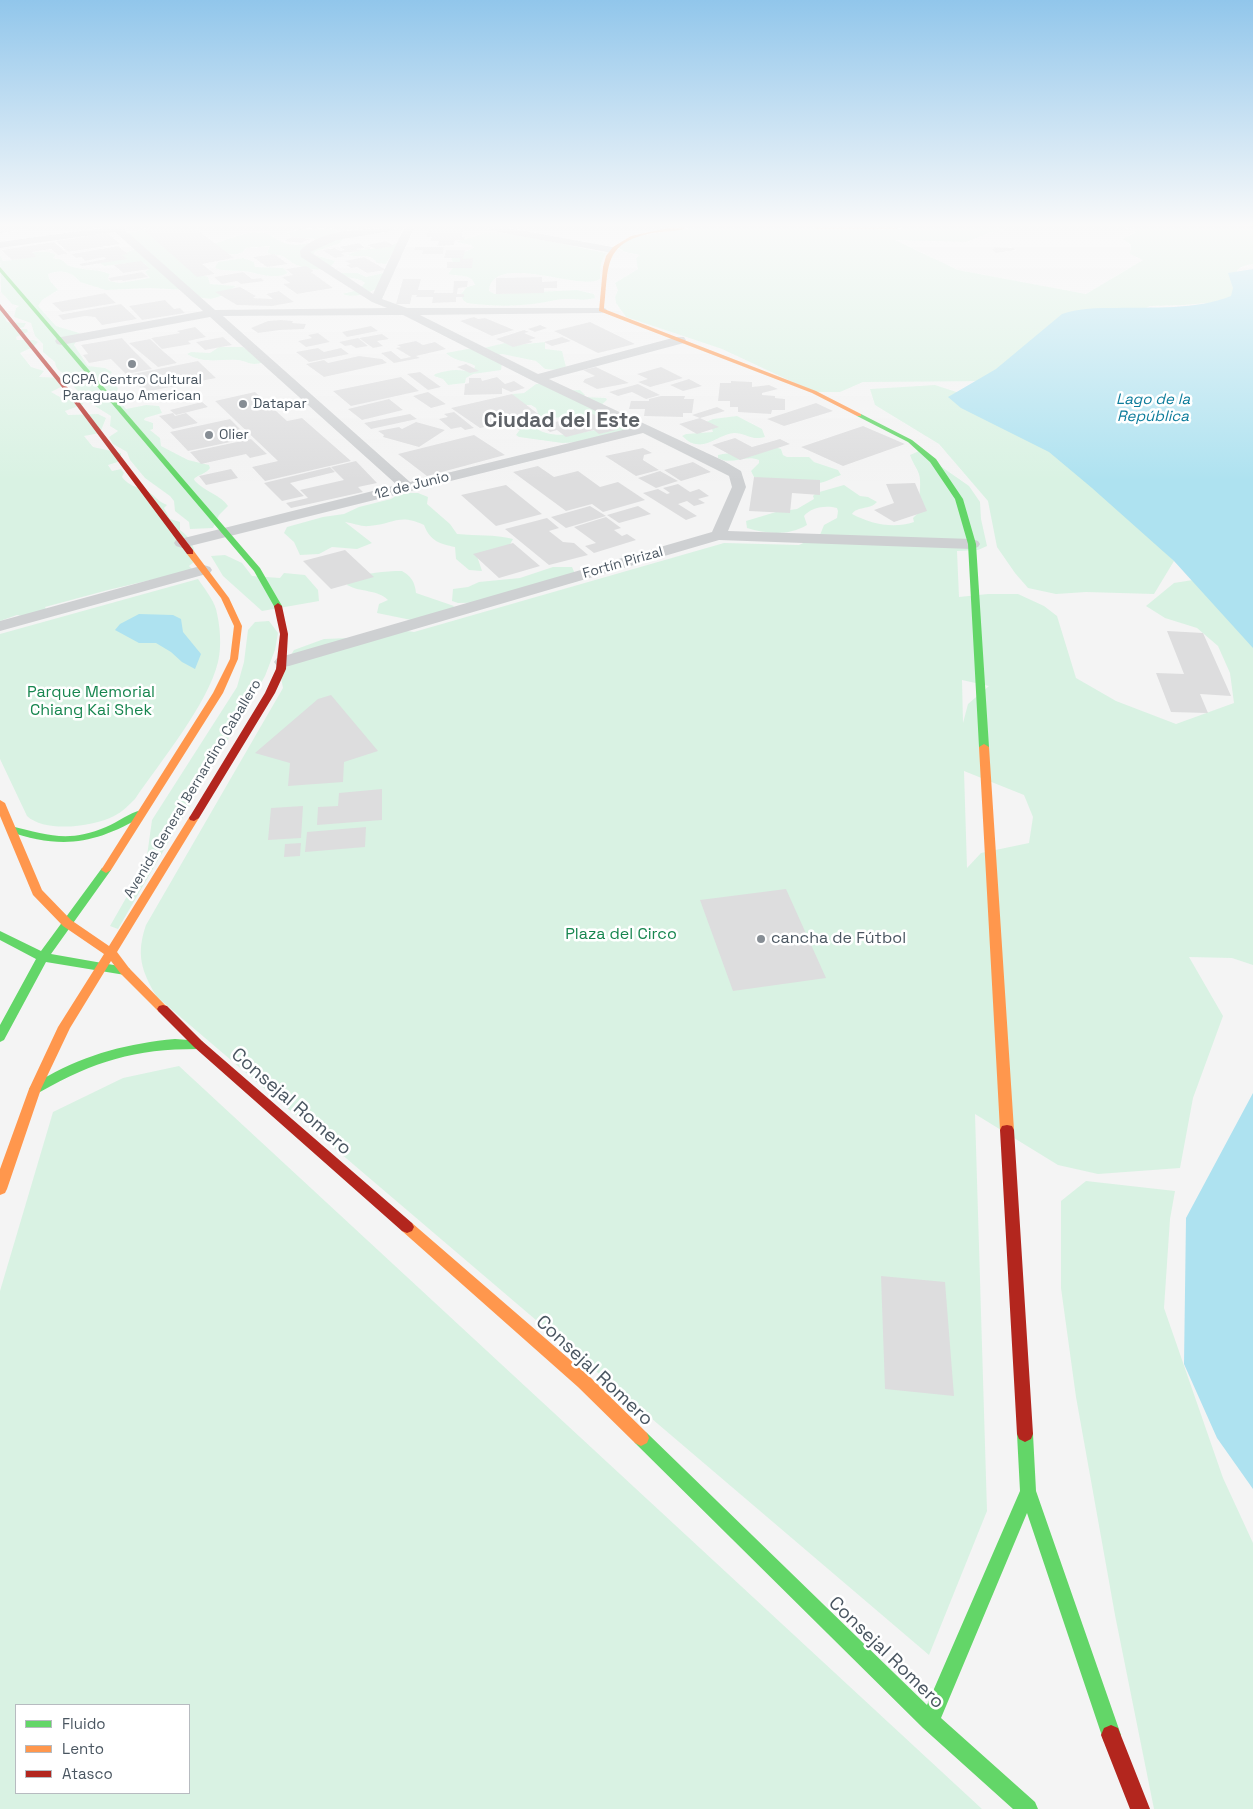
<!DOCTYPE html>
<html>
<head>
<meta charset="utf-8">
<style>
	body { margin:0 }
	#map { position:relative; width:1253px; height:1809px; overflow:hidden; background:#f4f4f4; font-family:"Space Grotesk",sans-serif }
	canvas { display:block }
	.legend { position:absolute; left:15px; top:1704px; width:175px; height:90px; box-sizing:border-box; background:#fff; border:1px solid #b7bbc0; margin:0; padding:6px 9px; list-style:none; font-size:15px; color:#4a5661 }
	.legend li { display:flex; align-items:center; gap:10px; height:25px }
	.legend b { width:25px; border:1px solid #b7bbc0 }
</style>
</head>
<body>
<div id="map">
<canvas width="1253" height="1809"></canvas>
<ul class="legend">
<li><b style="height:6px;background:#63d668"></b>Fluido</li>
<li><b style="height:6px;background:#ff974d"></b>Lento</li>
<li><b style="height:6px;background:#b3261e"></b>Atasco</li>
</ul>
</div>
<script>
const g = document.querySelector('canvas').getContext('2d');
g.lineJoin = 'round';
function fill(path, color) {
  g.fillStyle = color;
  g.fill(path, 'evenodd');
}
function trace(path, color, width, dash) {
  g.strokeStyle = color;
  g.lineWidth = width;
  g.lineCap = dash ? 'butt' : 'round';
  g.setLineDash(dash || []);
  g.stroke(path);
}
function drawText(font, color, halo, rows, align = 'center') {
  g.font = font + ' "Space Grotesk",sans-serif';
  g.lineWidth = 5;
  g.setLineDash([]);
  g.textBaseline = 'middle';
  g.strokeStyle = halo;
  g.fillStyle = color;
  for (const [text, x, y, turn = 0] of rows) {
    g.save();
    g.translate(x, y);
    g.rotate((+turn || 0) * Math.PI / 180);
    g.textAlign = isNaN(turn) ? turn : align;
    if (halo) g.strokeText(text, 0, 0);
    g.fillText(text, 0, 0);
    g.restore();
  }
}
fill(new Path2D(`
	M330,228L346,235L340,243L314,252L315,255L335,261C327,275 302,269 291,262C288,260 285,257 282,256C276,254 271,256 267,252L270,246L246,248L243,252C231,258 224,252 214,244C230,239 252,228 268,234C273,236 277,240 282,242C291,246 304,245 313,242L315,239L292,237L287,233L301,229Z
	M689,228H866L880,230L903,228H996L1003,230L989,233L966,242L895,240L958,270L1086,294L1143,260L1130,254L1131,245L1123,239L1136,232L1133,229L1125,228H1253V264C1227,267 1237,281 1241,300L1184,305L1150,306L1003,381L863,382L840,392H814L722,349L626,317L616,303L615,297L618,290L615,283L638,269L636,258L640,255L625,252L617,247L628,238Z
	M144,230L154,234L202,275L208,277L210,284L236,286L221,296L211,299L202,298L188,290L149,288L106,290L80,282C72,271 60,269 48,274L50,281L58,290L42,300L38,306L56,326L79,333L80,335L74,345L88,366L105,368L112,372L108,378L118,388L116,396L126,409L146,405L159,406L162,413L145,418L144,420L153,423V429L150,430L160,438L161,446L188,460L209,465L210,468C206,474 199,474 194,479L195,481C204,491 222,496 228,506L219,515L213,528L190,529L189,522L175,511L174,501L170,496L145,478L130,460L127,452L113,444L109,437L118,431L110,426L111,416L90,403L74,387L76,381C68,371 57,376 55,362L43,352V344L35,336L31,323L14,317L16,308L19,306L12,304L1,292L0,255L3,261L21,259L22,256C32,252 46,249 56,255L53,258C68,260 62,263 70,266C83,271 97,268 110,274L108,278L109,281L120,283L150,278L145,272L149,269L145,264L139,262L104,266L100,263C114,260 124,252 139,248L125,233Z
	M485,233L514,234L606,253L601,263L600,279C582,292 492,251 489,291L495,294L577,290L594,294L595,298C582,302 569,297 556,300C526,307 498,307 467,303L463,300L461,294L467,287L475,285C472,273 458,277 448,274L455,265L451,259L454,256L474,248L471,245L456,242Z
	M399,242L386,264L377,263C370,252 358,258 347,255L360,250L387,247Z
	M243,258L254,262L255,267L283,268L288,273C273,281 257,272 242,271C233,270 224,272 215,268L218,262Z
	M342,273H358L366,277L384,273L382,285C370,293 357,299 342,294L358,290L365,283C358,277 349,279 341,275Z
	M0,308L7,322L26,323L24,327L18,329H27L28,332L16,337L17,340H34L38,342L33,347L20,353L31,367L44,371L39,377L69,378V383L51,392L60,397L61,400H75L84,404L65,411L68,415L98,414L106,418L100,433L84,436L93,447L121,453V461L108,465L112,471L121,469L124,473L122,477C132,490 141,485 150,493C157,498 159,502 167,505L164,508L170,519L180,522V530C192,539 194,546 196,560L189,566L193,570L108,590L45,607L46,609L26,617L17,615L0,621Z
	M545,342V349L562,351L566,367L557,370L545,369L536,361L502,354L498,355L502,363L501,370L473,374L466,378L465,383L448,385L443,379L434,376L435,374C442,372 449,370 457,370C463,370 468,372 474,370L475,366C466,360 455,362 446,353L473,348H484L505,343L516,345Z
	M219,347H243L264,362C250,367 249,361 237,360C220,359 203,364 187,354L191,352L210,353Z
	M549,383L560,391L580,390L585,395L583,397L606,398L607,400L601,405L632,428L583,442L562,443L519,437L516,435L521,428L534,426C548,441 582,433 600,429L597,420L585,415L541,419L536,415L538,413L536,408L531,405H517L512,394L524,393L536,384Z
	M935,385L1033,417L1174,561L1154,594L1086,592L1056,594L1028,588L1015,573L997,547L988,501L939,444L875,405L870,389Z
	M737,416L762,429L765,437C751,441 746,433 734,433C719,434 708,449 692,443C688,442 685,438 682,436L686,434L713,432L711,427L704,423L713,419Z
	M775,447L781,449L783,455L787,457H809L814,462L838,470L841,475C834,477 825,483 818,483C798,485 773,481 754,477L751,471L759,463V460C745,454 732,466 718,458V455L723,454Z
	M919,451L969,486L980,502L981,519L987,546L978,550L957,551L959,597L988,594H1018L1044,606L1057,616L1076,678L1116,701L1176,724L1234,703L1230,673L1218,646L1197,628L1165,618L1146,606L1174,583L1199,579L1253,630V965L1232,958L1189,957L1223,1016L1193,1098L1180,1168L1098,1174L1058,1165L975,1114L987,1511L929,1655L157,997C141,971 136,954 146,925L283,688L280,672L294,650L324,639L349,638L393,629L414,632L724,543L799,545L820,535L824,525L837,518L838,511L837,508C826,505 811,507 804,516L807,525C789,536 766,534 747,528L746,521L776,512L797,509L814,499L813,496L816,493L844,485L860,496L868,497L877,502C870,510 857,506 852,514C871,524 893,529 914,522L913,518L919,512C918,501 922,484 919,474C917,468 912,462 910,455ZM962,680L989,686L968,704L963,723ZM964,771L1024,795L1033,817L1029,843L981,853L967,868Z
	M401,493H418L428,497L427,504L450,524L457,534C477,536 494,534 513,539L508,548L477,556L482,571L469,570L456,559L455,547C440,544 430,541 424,525C399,513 394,524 369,526C362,527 353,523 345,522L372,543L357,549L332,547L319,554L300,555L294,542L284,533L287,527L323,517L344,514L359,507L391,499Z
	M225,555L242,563L252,576L280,578L284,573L305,575L318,590L319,601L262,611L223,576L211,556Z
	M553,567H572L578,581L503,602L458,603L452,601L453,589L468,587L479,582L520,578Z
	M402,571C411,576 415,582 416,593L454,606L444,619L426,623L377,613L379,604L388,600C377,589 362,593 347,585L350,579C368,573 383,571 402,571Z
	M198,579C204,588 213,599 216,609C220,625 222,646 218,662C208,704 160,762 135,799C128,806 122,812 114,816C93,827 45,833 27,816L0,759V634Z
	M269,621L278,633L275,650L265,676L118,929L110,926L146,863L152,820L237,687L244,662L248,630L255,622Z
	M179,1066L982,1809H0V1291L53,1112L123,1078ZM16,1705H189V1793H16Z
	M1086,1181L1175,1191L1170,1219L1164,1308L1223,1478L1253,1543V1809H1154L1115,1615L1076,1397L1061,1288V1201Z`), '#d9f2e3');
fill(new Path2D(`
	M1253,269V648L1174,561L1092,488L1049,452L961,408L948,397L996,369L1062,314C1080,308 1097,308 1116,308C1153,307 1196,310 1231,296L1233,288L1228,273Z
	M139,614L173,615L181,619L183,632L201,654L195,669L182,662L171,652L156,643H139L115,630L120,624Z
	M1253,1093V1489L1217,1438L1184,1364L1186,1218Z`), '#aee2f0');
fill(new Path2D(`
	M0,228H26L27,229L0,233Z
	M150,228H195L234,258L202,264L215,274L197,277L143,229Z
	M428,231H463L462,237H465L464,240H455L454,245L437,246L439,241H430L432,237H426Z
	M108,233L120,244L68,252L56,241Z
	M292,237L310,239L301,243L284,241Z
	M386,241L394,246L376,249L367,245Z
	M54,242L68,254L58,255L51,249L32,252L36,257L12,260L1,250Z
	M359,243L365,248L356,249L361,251L341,253L345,256L335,258L322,250L335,248L340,251L345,250L339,247Z
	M118,246L128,254L122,255L127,259L82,266L79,264L106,259L104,257L85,261L81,257L76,258L71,254Z
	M415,247H444L443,254H422L423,250H414Z
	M993,247L1013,248L1016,250L996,253L991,249H995Z
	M446,250H465L463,259L473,258L472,268H447V262H460V258H444Z
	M274,254L288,264L267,267L253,257Z
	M364,257L386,270L367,273L357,267L351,268L346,265L351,264L345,261Z
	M141,261L150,269L123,273L114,265Z
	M306,266L314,271L311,272L333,288L297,294L283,284L290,283L282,277L293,275L286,269Z
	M142,272L148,277L123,281L121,280L111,281L108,278Z
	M243,272L252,279L261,278L264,281L241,284L237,281L222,284L214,277Z
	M542,277V282L557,281V288H544V293L496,294V278Z
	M403,279H421L418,290H435L434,293H453L454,281H468L467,287L458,288L457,294H464V297H456V302L432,303L433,297H416L417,295H412L410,304H396Z
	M240,287L256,296L253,298L273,299L266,294L279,291L294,302L272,306L237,305L215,292Z
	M105,293L116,303L62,312L52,303Z
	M165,300L174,309L180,308L185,313L142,320L129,306Z
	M121,304L137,319L102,325L95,317L85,316L63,320L58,315Z
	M474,317L478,319L485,318L514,330L492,336L460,321Z
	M281,320L293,321L292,323L306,324L304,329L280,330L258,333L251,328L268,321Z
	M590,322L635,344L598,353L554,331Z
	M540,325L547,328L535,332L528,329Z
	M371,326L378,331L347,337L342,332Z
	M195,327L206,337L188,341L191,344L162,349L151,338L180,333L177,331Z
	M524,330L529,332L524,333L536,338L529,340L533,342L513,347L496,339Z
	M318,333L330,342L306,347L298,341L312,338L308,335Z
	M382,334L389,339L377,341L383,346L373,348L359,338Z
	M223,337L232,345L205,350L196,342Z
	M562,337L571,341L552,346L544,342Z
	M122,338L132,349L152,369L126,374L111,359L89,363L83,355L88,354L81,345Z
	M358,338L368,346L356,348L351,345L345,346L339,342Z
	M150,339L164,352L177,363L158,367L129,343Z
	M416,341L423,345L435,342L446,349L416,356L420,358L394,363L381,353L391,351L401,359L411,357L396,348L401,347L397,345Z
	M318,348L324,352L341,348L349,354L309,362L296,352Z
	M359,356L382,359L387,363L324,377L306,364L324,360L328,363Z
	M198,361L216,378L145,392L128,375Z
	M466,364L479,371L470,373L457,367Z
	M596,367L629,383L597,389L583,382L585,379L595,376L583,370Z
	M661,367L683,378L650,387L638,382L648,379L637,374Z
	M420,372L441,387L428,390L407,374Z
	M401,377L419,391L351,406L333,391Z
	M497,377L505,384L514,381L525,388L511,392L502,388V394L464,395L465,384L469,383V378H481L482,381Z
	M689,379L702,386L683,391L670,385Z
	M731,381L752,382V387L769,385L778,389L762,393V395L775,396V398L785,399V410H772L771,414L738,412V407H730V401H718L720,383H731Z
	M638,384L660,395L646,399L632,392L618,396L609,392Z
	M255,392L287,421L302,418L351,461L265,481L252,467L278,461L215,401Z
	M428,392L446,404L431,408L413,396Z
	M512,394L550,423L593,414L616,430L599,434L594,430L566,437L557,430L550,432L541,425L519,430L508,422L480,428L451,408Z
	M661,396H685L684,399H694L692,413H683V417L644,416L645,409H629L631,401H649V399Z
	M389,399L403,410L362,420L348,409Z
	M202,402L208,407L176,415L170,410Z
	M816,403L833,411L784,426L767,419Z
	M717,407L725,411L700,418L719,427L697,434L679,424L700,418L692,415Z
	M454,412L474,428L465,430L461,427L451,429L439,419L448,417L444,414Z
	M173,413L175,416L186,413L198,423L173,429L159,416Z
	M410,414L417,419L371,429L364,423Z
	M230,419L249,438L188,451L170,432Z
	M416,422L445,430L419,447L383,437L384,435L378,431L399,427L402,429Z
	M863,426L905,444L843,466L801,447Z
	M474,435L505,455L427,476L398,454Z
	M735,438L752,447L780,439L790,444L740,460L712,445Z
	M251,439L267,454L250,458L246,454L201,464L190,452Z
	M643,448L652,453L644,455L643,460L659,470L636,476L605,456Z
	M356,461L377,483L358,487L363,492L291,508L286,503L308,498L300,490L344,480L331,467Z
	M693,462L711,472L681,481L664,470Z
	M538,466L554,477L578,471L600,487L618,482L645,500L603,512L592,504L566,511L513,472Z
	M330,467L335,472L290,483L304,496L282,501L264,483Z
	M231,469L238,478L206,485L199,476Z
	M660,471L678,481L656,488L638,478Z
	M754,477L820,480V495L792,493L790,513L749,511Z
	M915,483L927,511L894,522L874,510L894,503L886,484Z
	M678,484L690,492L699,489L709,496L698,499L705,503L694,506L687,501L678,504L697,516L686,520L643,493L658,489L667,494L670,493L663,488Z
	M506,485L542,514L496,526L461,495Z
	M590,506L606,516L566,528L551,517Z
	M638,506L651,514L619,523L607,515Z
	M606,517L621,528L614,530L622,536L627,534L636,540L594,553L585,546L596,543L574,527Z
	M547,518L559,528L549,531L563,542L574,543L588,555L549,565L505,529Z
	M513,543L540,566L499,578L473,554Z
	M345,550L374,577L331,589L303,561Z
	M1167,631L1203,633L1231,696L1200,694L1208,713L1171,712L1156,673L1184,674Z
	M331,695L378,751L344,762L343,782L288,786L290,763L255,753L318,699Z
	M382,789V820L317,825L318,807L338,806L339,793Z
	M303,806L301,838L268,840L271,808Z
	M366,827L365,847L305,852L307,832Z
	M301,843L300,856L284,857L285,844Z
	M786,889L826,978L733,991L700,900Z
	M881,1276L945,1282L954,1396L885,1389Z`), '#ddddde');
fill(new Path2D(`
	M101,228H127L125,230L215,310L387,308L372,302L301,257L300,251C319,229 368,228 395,228L390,231L337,240L310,252L373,294L404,228H414L382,299L407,308H605L607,310L605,312L601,313L420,315L538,374L676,337H684L686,340L684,343L549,379L724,461L741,471L746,487L728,531L972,539L978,541L980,544L978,547L972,549L719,540L289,666L283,667L277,666L274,662L277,658L712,532L732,487L729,476L643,433L182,548L176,546L174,543L176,540L397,485L210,317L61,345L57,344L55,341L57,338L61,337L203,311L115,232L0,248V242ZM403,315L533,381L631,428L410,482L223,316Z
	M488,228H509L612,247L617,250L612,253L493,231Z
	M204,565L210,567L212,570L210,573L0,631V621Z`), '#ced0d2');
fill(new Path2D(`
	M0,267L260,568L282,606L281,608H275L254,571L0,272Z
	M857,414H861L912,440L936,459L963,499L976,544L989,747L987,749H981L979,747L968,544L955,499L930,462L908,442L857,416Z
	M141,810L146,813L145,815C95,844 63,850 7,831L6,829L11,826C47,835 69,843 106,827C118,822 129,813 141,810Z
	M106,867L111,870L51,954L125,967L129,968L131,971L129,974L125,975L46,962L4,1040L0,1042V1025L36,959L0,940V931L41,951L102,868Z
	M175,1039L202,1041L204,1044L202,1047L198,1049C134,1049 95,1061 40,1092L35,1094L30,1092L29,1089C32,1083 41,1079 48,1076C87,1054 130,1043 175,1039Z
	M1025,1426L1031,1429L1033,1434L1036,1491L1121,1735L1118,1742L1111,1745L1104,1742L1027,1513L941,1718L1035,1802L1038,1809H1013L923,1728L635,1443L633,1438L635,1433L641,1430L647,1433L927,1705L1020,1491L1017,1434L1019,1429Z`), '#63d668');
fill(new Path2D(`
	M668,228H686C677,232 663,231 652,233C602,243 609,268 604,309L816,391L861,414V416H857L812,393L599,311L603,267L606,256L613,247L631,236Z
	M815,228H898L896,229H817Z
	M187,550H193L229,598L242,626L238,659L223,693L111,870L106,873L101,870L213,693L230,659L234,626L221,598L187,554Z
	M984,744L989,747L1014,1130L1012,1134L1007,1135L1002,1134L1000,1130L979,747Z
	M0,800L5,803L42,890L71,920L109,946L190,816L194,815L199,818L117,952L129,968L169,1009L167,1012H159L121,974L111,961L70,1028L41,1089L7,1189L5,1193L0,1195V1169L29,1089L58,1027L104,954L63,926L33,895L0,816Z
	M407,1221L412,1223L590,1377L647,1433L649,1438L647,1443L641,1446L635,1443L578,1387L402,1231L400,1227L402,1223Z`), '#ff974d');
fill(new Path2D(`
	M0,304L77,399L193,550V554H187L73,401L0,310Z
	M278,603L282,606L288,634L286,669L275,693L199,818L194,821L190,820L189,818L265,693L276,669L280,634L274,606Z
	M163,1005L167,1006L202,1041L412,1223L414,1227L412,1231L407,1233L402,1231L194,1047L159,1012L157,1009L159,1006Z
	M1007,1125L1012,1126L1014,1130L1033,1434L1031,1439L1025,1442L1019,1439L1017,1434L1000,1130L1002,1126Z
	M1111,1725L1118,1728L1150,1809H1130L1101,1735L1104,1728Z`), '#b3261e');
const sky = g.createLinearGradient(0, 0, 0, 481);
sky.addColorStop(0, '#91c6eb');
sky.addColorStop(0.47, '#fafafa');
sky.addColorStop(1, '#fafafa00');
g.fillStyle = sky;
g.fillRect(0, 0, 1253, 481);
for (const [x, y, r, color] of [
	[132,364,5,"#868d94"],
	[243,404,5,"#868d94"],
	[209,435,5,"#868d94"],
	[761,939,5,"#868d94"]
]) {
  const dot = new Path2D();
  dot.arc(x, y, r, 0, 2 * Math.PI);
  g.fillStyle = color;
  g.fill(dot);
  trace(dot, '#fff', 2);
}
drawText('14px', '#4a5661', '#fff', [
	["CCPA Centro Cultural",132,380,"center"],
	["Paraguayo American",132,396,"center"],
	["Datapar",253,404],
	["Olier",219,435]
], 'left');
drawText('14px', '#4a5661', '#fff', [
	["12 de Junio",412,486,-14],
	["Fortín Pirizal",623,563,-16],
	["Avenida General Bernardino Caballero",193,789,-59]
]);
drawText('italic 15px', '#0c7c9b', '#fff', [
	["Lago de la",1153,400],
	["República",1153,417]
]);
drawText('16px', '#17864f', '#fff', [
	["Parque Memorial",91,693],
	["Chiang Kai Shek",91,711],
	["Plaza del Circo",621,935]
]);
drawText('16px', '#4a5661', '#fff', [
	["cancha de Fútbol",771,939]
], 'left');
drawText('19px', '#4a5661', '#fff', [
	["Consejal Romero",291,1102,41],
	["Consejal Romero",594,1371,43],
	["Consejal Romero",886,1653,44]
]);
drawText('bold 21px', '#5f6368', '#fff', [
	["Ciudad del Este",562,421]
]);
</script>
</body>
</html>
